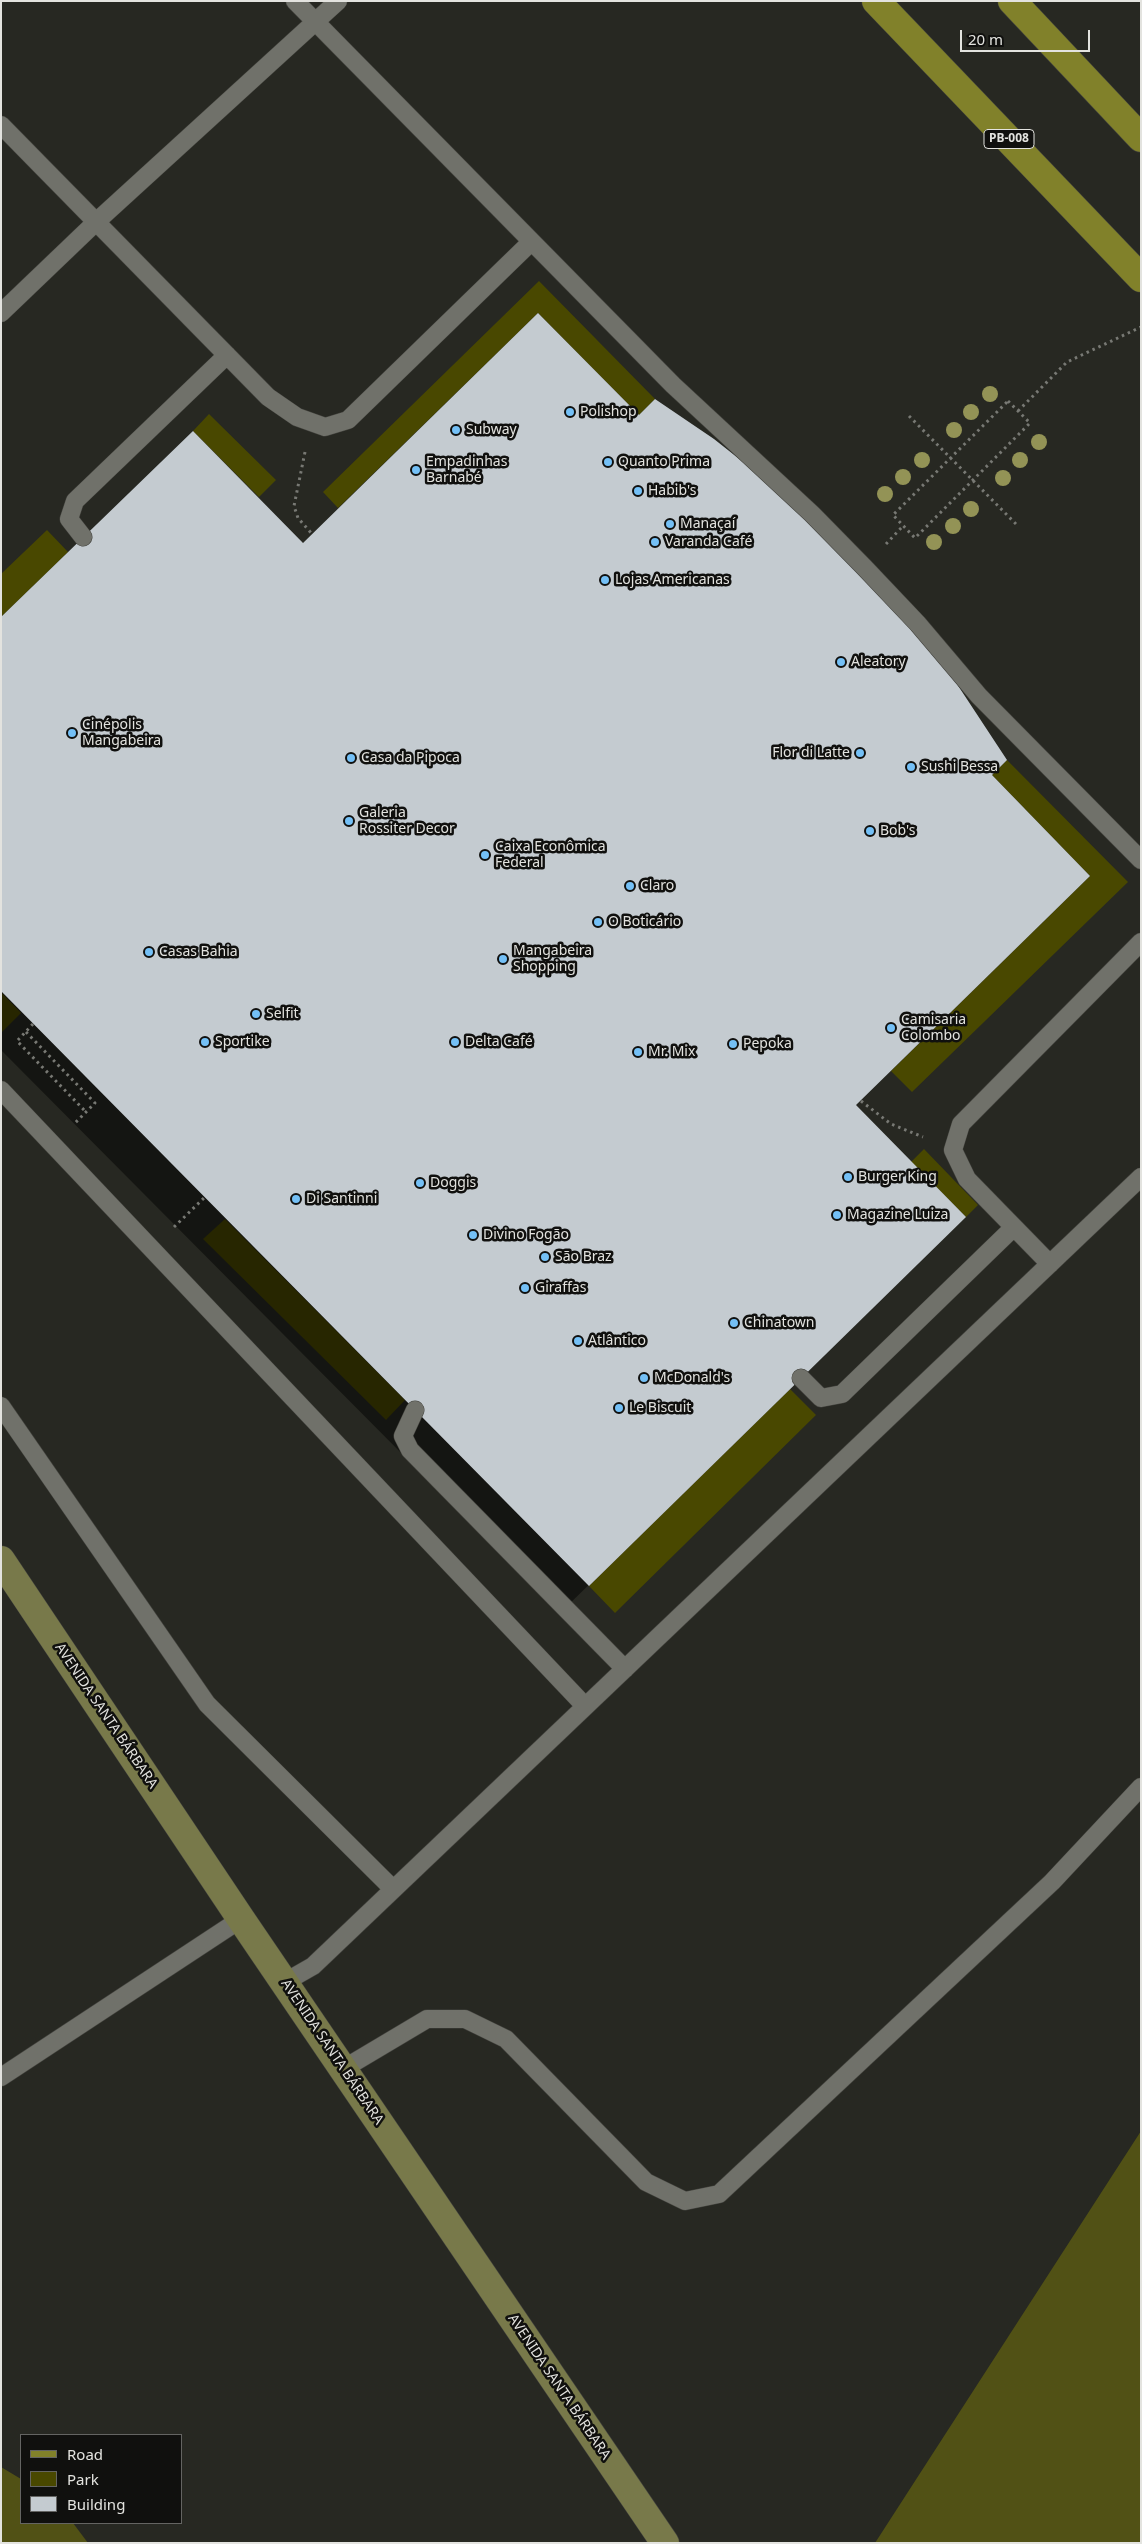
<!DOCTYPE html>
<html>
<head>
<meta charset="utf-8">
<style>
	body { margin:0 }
	#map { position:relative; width:1142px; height:2544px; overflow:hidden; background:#272822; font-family:"Noto Sans",sans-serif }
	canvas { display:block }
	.frame { position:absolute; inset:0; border:2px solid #e3e3df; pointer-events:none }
	.legend { position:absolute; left:20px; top:2434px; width:162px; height:90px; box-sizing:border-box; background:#10100e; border:1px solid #646462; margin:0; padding:6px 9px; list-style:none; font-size:15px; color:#e3e3df }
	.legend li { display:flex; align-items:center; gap:10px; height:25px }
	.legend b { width:25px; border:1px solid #646462 }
	.scale { position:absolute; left:960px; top:30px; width:130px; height:22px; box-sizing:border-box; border:2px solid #e3e3df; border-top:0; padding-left:6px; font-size:15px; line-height:18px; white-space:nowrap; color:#e3e3df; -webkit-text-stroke:4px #10100e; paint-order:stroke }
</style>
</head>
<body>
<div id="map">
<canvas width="1142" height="2544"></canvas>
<div class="frame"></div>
<ul class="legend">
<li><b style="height:6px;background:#81812a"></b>Road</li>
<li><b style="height:14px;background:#494800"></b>Park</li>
<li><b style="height:14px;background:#c4cbd0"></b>Building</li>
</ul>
<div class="scale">20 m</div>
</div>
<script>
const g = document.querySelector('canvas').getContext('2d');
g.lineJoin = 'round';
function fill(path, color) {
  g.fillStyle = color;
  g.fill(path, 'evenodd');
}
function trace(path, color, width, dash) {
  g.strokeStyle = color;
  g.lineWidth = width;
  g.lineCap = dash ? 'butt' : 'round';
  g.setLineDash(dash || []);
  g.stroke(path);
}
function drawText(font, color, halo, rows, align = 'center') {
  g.font = font + ' "Noto Sans",sans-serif';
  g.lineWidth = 5;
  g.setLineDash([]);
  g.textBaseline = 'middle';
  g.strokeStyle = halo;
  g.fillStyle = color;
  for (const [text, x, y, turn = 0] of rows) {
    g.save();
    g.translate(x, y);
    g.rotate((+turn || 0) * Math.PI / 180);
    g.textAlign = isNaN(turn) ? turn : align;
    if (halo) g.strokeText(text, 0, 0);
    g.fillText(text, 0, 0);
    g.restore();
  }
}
fill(new Path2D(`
	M539,281L655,399L639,415L538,313L338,508L323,492Z
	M209,414L276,480L259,497L193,431Z
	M47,530L68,552L1,617V574Z
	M1007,760L1128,882L912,1092L891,1071L1090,876L992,775Z
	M1,992L21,1013L1,1033Z
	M924,1149L978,1205L966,1217L911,1162Z
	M225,1219L405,1400L386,1420L203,1239Z
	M790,1389L816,1415L615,1613L589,1586Z`), '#494800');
fill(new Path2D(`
	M1141,2131V2543H875Z
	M1,2467L21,2479V2523H73L88,2543H1Z`), '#515115');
fill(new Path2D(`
	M639,417L990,775L855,1106L936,1246L560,1613L1,1050V619L303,545Z`), '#0007');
fill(new Path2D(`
	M538,313L639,415L655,399L714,439L757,473L861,570L955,681L1007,760L992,775L1090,876L856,1105L966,1217L589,1586L1,991V617L193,431L303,543Z`), '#c4cbd0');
const lane = new Path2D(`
	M295,1L673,385L812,514L864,567L918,624L979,696L1141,860
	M1,125L268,397L297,417L325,427L348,420L531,242
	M1,313L96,222L338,1
	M83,537L69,519L75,501L227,355
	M1,1090L585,1706
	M1050,1264L967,1179L953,1150L961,1124L1141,942
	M801,1378L821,1398L842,1394L1013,1228
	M1,1406L207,1704L393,1889
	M415,1410L403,1436L410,1450L625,1669
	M285,1982L313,1966L1141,1177
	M343,2069L427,2019H465L506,2039L646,2182L685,2201L719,2194L1052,1882L1141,1787
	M1,2077L241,1919`);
const secondary = new Path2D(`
	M1,1560L241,1919L665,2543`);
const primary = new Path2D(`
	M876,1L1141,278
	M1012,1L1141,138`);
trace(lane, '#43433e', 19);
trace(secondary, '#43433e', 29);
trace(primary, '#43433e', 29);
trace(new Path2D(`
	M1008,401L1030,423L915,538L893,515Z
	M1018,411L1067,362L1141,327
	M909,416L1017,525
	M305,452L294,506L298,518L312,534
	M886,544L903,526
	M33,1024L17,1041L86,1112
	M26,1032L95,1103L75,1123
	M861,1101L891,1124L923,1137
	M174,1227L204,1198`), '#787974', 3, [2.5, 4]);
trace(lane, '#70716a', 18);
trace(secondary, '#78794a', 28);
trace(primary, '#81812a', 28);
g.fillStyle = '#939356';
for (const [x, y] of [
	[990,394],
	[971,412],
	[954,430],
	[1039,442],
	[922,460],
	[1020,460],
	[903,477],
	[1003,478],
	[885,494],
	[971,509],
	[953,526],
	[934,542]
]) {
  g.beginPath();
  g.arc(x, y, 8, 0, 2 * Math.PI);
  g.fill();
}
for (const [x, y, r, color] of [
	[570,412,5,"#74c0f6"],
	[456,430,5,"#74c0f6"],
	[608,462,5,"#74c0f6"],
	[416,470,5,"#74c0f6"],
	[638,491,5,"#74c0f6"],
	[670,524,5,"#74c0f6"],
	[655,542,5,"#74c0f6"],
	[605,580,5,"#74c0f6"],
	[841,662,5,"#74c0f6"],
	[72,733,5,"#74c0f6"],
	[860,753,5,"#74c0f6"],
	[351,758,5,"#74c0f6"],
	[911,767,5,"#74c0f6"],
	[349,821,5,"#74c0f6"],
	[870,831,5,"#74c0f6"],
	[485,855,5,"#74c0f6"],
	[630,886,5,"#74c0f6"],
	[598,922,5,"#74c0f6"],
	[149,952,5,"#74c0f6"],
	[503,959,5,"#74c0f6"],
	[256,1014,5,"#74c0f6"],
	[891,1028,5,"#74c0f6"],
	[205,1042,5,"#74c0f6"],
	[455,1042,5,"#74c0f6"],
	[733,1044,5,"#74c0f6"],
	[638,1052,5,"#74c0f6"],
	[848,1177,5,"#74c0f6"],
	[420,1183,5,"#74c0f6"],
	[296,1199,5,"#74c0f6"],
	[837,1215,5,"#74c0f6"],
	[473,1235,5,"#74c0f6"],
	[545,1257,5,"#74c0f6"],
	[525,1288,5,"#74c0f6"],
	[734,1323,5,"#74c0f6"],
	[578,1341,5,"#74c0f6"],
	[644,1378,5,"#74c0f6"],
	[619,1408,5,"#74c0f6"]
]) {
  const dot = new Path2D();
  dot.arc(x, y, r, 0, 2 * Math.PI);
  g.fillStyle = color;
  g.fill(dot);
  trace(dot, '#10100e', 2);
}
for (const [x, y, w] of [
	[1009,139,50]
]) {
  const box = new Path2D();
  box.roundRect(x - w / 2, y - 9.5, w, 19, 4);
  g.fillStyle = '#10100e';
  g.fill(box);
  trace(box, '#e3e3df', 1);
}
drawText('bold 12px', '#e3e3df', null, [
	["PB-008",1009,139]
]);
drawText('14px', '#e3e3df', '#10100e', [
	["Polishop",580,412],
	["Subway",466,430],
	["Empadinhas",426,462],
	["Barnabé",426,478],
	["Quanto Prima",618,462],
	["Habib's",648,491],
	["Manaçaí",680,524],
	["Varanda Café",665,542],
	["Lojas Americanas",615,580],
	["Aleatory",851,662],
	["Cinépolis",82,725],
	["Mangabeira",82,741],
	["Flor di Latte",850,753,"right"],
	["Casa da Pipoca",361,758],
	["Sushi Bessa",921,767],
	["Galeria",359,813],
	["Rossiter Decor",359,829],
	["Bob's",880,831],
	["Caixa Econômica",495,847],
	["Federal",495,863],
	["Claro",640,886],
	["O Boticário",608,922],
	["Mangabeira",513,951],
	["Shopping",513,967],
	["Casas Bahia",159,952],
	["Selfit",266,1014],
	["Camisaria",901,1020],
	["Colombo",901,1036],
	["Sportike",215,1042],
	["Delta Café",465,1042],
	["Pepoka",743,1044],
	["Mr. Mix",648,1052],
	["Burger King",858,1177],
	["Doggis",430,1183],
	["Di Santinni",306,1199],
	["Magazine Luiza",847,1215],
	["Divino Fogão",483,1235],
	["São Braz",555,1257],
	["Giraffas",535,1288],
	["Chinatown",744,1323],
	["Atlântico",588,1341],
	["McDonald's",654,1378],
	["Le Biscuit",629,1408]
], 'left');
drawText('14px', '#e3e3df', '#10100e', [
	["AVENIDA SANTA BÁRBARA",106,1716,56],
	["AVENIDA SANTA BÁRBARA",332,2052,56],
	["AVENIDA SANTA BÁRBARA",559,2387,56]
]);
</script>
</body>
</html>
